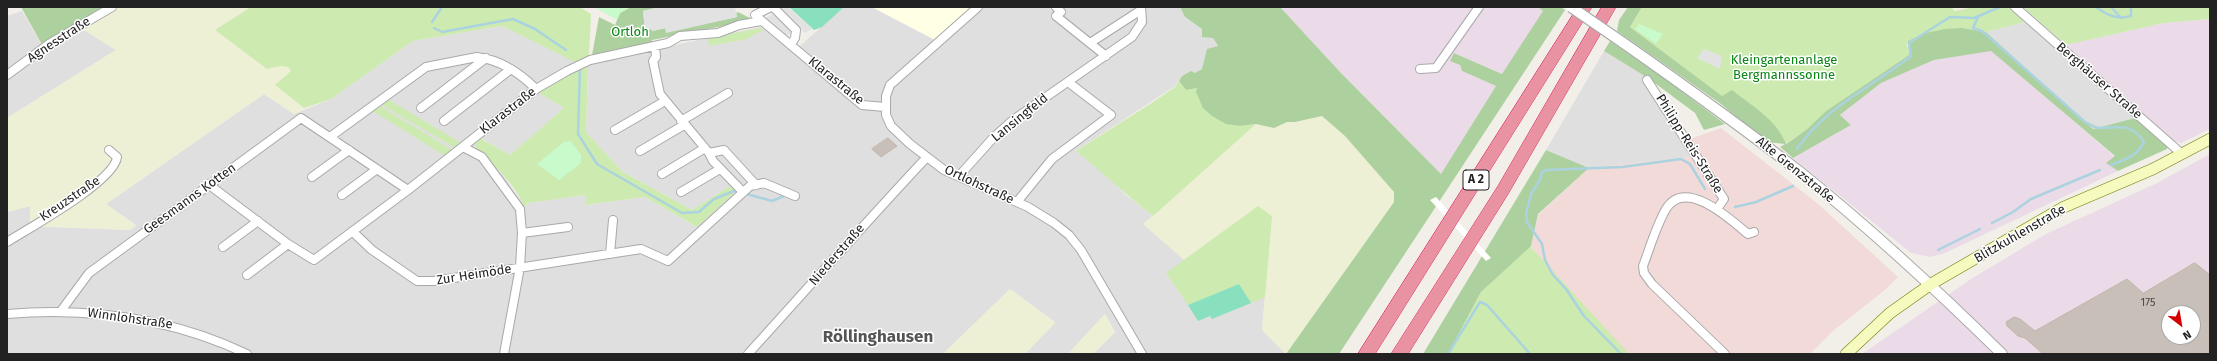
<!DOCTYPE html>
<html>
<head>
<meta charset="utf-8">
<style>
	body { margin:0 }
	#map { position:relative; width:2217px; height:361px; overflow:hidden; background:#f2efe9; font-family:"Fira Sans",sans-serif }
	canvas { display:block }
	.frame { position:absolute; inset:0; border:8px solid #222; pointer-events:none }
	.north { position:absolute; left:2161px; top:305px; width:40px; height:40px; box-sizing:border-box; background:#fff; border:1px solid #a7a7a7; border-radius:50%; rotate:149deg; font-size:11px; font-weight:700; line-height:16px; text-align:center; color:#222 }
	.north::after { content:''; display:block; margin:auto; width:14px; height:18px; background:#d40000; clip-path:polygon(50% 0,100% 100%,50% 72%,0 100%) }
</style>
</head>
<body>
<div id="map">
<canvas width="2217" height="361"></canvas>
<div class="frame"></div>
<div class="north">N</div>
</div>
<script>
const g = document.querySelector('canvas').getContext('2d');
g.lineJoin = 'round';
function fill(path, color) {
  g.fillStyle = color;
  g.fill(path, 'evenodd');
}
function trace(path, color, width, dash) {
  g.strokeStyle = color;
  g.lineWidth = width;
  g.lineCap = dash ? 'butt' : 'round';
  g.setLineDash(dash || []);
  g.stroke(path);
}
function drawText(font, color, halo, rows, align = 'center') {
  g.font = font + ' "Fira Sans",sans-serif';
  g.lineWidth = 3;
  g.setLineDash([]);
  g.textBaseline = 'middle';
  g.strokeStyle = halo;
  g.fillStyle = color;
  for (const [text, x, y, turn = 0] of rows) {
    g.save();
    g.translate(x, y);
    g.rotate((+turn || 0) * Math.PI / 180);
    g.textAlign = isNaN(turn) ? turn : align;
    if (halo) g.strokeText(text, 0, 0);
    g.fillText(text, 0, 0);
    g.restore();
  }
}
fill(new Path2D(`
	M844,7H872L937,41L976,7H1180L1185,17L1202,29V33L1213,38L1218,46L1213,48L1202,69L1195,73L1182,76L1175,86L1076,151L1103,172L1126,195L1153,216L1143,224L1272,216L1262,330L1286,354H1093L1115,332L1105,314L1068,354H1025L1055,322L1010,289L943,354H7V212L30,206V226L130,230L136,225L106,204L264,94L294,114L331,99L413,41L502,26L580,63H588L761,27L793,52ZM588,64L586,132L623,172L692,210L730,186L697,227L645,197L586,205V195L528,203L523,208L522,202L503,175L475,149L476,143L481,138L510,155L565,108L540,93Z
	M22,11L45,50L81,28L116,50L7,118V16Z
	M2025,22L2135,118L2093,129L1986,32Z
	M1604,51L1648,78L1654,84L1701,156L1589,168L1546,150Z`), '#e0dfdf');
fill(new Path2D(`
	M1721,128L1817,203L1898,277L1885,290L1834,330L1810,354H1610L1531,246L1538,215L1589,168L1700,156L1690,139Z`), '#f2dad9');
fill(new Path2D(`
	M1280,7H1538L1544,11L1502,74L1454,53L1462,71L1496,86L1441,174L1341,73Z
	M2210,19V129L2181,143L2174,141L2160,131L2066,45L2164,23Z
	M1991,50L2115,157L2107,163L2118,171L1945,253L1930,257L1911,253L1793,158L1851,125L1840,115L1881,83L1934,60Z
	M2210,154V354H1862L1971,279L2046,234L2157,183ZM2169,313H2193V337H2169Z`), '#ebdbe8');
fill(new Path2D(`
	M872,7H976L937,41Z`), '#ffffe5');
fill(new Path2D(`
	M117,7H251L215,30L280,66L288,67L291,71L275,85L304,108L294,114L264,94L106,204L136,226L130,230L30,226V206L7,212V118L116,50L81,28Z
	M1322,116L1345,136L1385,180L1394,192V202L1286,354L1262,330L1272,216L1258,207L1184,260L1143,224L1256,124L1274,128L1287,122H1295Z
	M1010,289L1055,323L1025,354H943Z
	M1105,314L1115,332L1093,354H1068Z`), '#eef0d5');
fill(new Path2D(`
	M251,7H580L591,14L589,56L575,62L502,26L413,41L331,99L304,108L275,85L291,71L288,67L280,66L267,69L215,30Z
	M1642,7H1951L1955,11L1974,7H2010L2025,22L1986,32L1962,28L1907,44L1909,55L1826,111L1806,130L1785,144L1630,27Z
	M2023,7H2210V19L2164,23L2066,45Z
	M761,28L763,30L747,39L709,46L708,38Z
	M588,64L586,132L623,172L692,210L730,186L733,189V194L697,227L645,197L585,205L586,195L528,203L523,208C523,192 488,158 475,149L476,143L480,138L510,155L564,108L539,93L569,74Z
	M1179,81L1186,90L1197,88L1240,126L1256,124L1153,216C1126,195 1102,172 1076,151L1153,102L1175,87Z
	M389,100L461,143L455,148L382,105Z
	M380,106L452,150L445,156L371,110Z
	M1258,206L1272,216L1265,297L1251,303L1239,284L1188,305L1166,273Z
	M1530,246L1629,354H1448L1481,292Z`), '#cdebb0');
fill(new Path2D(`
	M21,7H117L45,50Z
	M631,7H660L643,11L645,30L652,29V31L666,28V32L737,17L736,13L738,12L754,20L652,40V43L599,53L598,57L592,55L599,17L615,25L620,13Z
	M1180,7H1280L1341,73L1441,174L1496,86L1462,71L1460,65L1450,61L1454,53L1502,74L1543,11L1538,7H1561L1565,10L1339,354H1286L1394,202V192L1345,136L1322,116L1295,122H1287L1274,128L1256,124L1240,126L1226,124L1212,116L1203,108L1196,92L1197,88L1186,90L1179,81L1182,76L1191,71L1195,73L1202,69L1207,49L1218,46L1213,38L1202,37V29L1185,17Z
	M1628,7H1642L1630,27L1722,96L1732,90C1752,106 1777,120 1786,144L1806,130L1826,111L1909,55L1908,41L1926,33L1945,29L1962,28L1986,32L2093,129L2135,118L2167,146V149L2118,171L2106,163L2115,156L1991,51L1934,60L1881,83L1840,115L1851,125L1793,158L1780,147L1785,144L1766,142L1721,104L1617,31L1619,20Z
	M1610,41L1661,76L1725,124L1704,130L1695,113L1648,78L1604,51Z
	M1546,150L1589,168L1538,214L1531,246L1481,292L1448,354H1423Z`), '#add19e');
fill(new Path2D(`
	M594,7H631L620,13L617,20Z
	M1639,24L1663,34L1656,44L1635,29Z
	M571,141L581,155V163L559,180L537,164L564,142Z`), '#c8facc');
fill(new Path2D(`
	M789,7H844L822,27L814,30Z
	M1239,284L1251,303L1212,319L1210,316L1198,321L1188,305Z`), '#88e0be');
fill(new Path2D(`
	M660,7H735L737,17L666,33L665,28L652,31L651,29L645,30L643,11Z
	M777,7H788L812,29L805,33Z
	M775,13L794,31L783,38L764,19Z
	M1704,49L1722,56L1720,69L1697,58Z`), '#e2e2e2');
fill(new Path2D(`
	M1436,197L1491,258L1486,261L1430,200Z`), '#fff');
trace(new Path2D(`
	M2096,7C2107,15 2117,20 2131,16V7
	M2112,8L2121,18
	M1978,17L1973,28L1982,31L2085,122C2089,124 2095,128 2099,128C2119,128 2131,122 2144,142C2138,156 2124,160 2111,165
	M432,22L442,7
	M434,28L442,32L513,19L535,29L566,50
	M580,68L578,134L597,164L682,213L699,212L714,199L734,191
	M1797,149C1825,107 1872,87 1911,56L1909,43L1950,17L1974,18L2000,7
	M747,194L772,201L784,196
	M1735,207L1756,202L1793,186
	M1992,223L2013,212L2031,199L2100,170
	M1938,250L1980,229
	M1448,354L1480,302L1487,305L1530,354
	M1621,354L1584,316L1566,289L1553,275L1545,260L1542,244L1527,222L1526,214L1531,194L1540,180L1542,172L1546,170L1622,167L1681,159L1690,164L1705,189`), '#aad3df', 2.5);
const building = new Path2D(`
	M888,138L897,146L881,157L872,149Z
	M2195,263L2210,275V354H2043L2025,338L2018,336L2007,326L2006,322L2014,317L2020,319L2035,331L2127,279L2143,293ZM2169,313H2193V337H2169Z`);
fill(building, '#c7bfb8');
trace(building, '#c4b6ab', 1);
const minor = new Path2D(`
	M771,7L755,15L862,105L885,107
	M773,7L796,30L795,38L791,44
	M978,7L890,85L886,96V115L891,126L910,144L944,170L1028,207L1054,223L1069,235L1081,250L1142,354
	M1056,7L1061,12L1056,16L1106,56
	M2015,7L2182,154
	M1090,43L1141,10
	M655,46L656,57L653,61L660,94L709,153L713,161L743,192
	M1420,69L1436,68L1479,7
	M7,75L49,44L112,7
	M1647,80L1724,199L1717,209
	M421,108L486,58
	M444,121L511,69
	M681,121L728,93
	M615,130L665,101
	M330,137L426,67L477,57C501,60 519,72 536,89
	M463,147L482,157L520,209L522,233L520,267L504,354
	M640,151L684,125
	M709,153L724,150L756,185
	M662,174L705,148
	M959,176L993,138L1013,120L1132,37L1142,22L1141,7
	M312,177L349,150
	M208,184L288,244L314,260L408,190L536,89L567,71L590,60L668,43L680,36L718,33L739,25L761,21
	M681,192L720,169
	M342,195L377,169
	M1017,202L1052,159L1111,115L1068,82
	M353,232L372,250L417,281H434L641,249L668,261L750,186L764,183L795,196
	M522,233L568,227
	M7,242C29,228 115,181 117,157L109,150
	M223,247L258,221
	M610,254L613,220
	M247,275L288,244
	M61,311L89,273L301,118L408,190
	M7,314C91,307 171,318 247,354
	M748,354C808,288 866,222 927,157
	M1725,354L1652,284L1644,273L1643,266C1650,248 1656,226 1666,209C1685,177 1730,219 1748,234L1754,232`);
const tertiary = new Path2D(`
	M1622,42C1682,84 1742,127 1800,172C1871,229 1937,290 2002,354`);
const secondary = new Path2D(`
	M1846,354L1890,313L1931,284L2064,207L2153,169L2210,139`);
const motorway = new Path2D(`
	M1578,7H1592L1375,354H1358Z
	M1602,7H1616L1508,194L1408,354H1391L1498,186Z`);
trace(minor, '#a9a9a9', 10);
trace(tertiary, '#a9a9a9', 12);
trace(secondary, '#707d05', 12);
trace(motorway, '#dc2a67', 1);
trace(minor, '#fff', 8);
trace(tertiary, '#fff', 10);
trace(secondary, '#f7fabf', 11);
fill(motorway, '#e892a2');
const tertiaryBridge = new Path2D(`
	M1571,7L1622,42`);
trace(tertiaryBridge, '#a9a9a9', 12, []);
trace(tertiaryBridge, '#fff', 10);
drawText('11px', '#4b4948', null, [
	["175",2148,303]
]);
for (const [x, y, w] of [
	[1476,180,26]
]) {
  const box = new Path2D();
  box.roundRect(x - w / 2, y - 10, w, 20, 3);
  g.fillStyle = '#fff';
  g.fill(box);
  trace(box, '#222', 1);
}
drawText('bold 12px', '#222', null, [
	["A 2",1476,180]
]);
drawText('13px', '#0c8416', '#fff', [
	["Ortloh",630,32],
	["Kleingartenanlage",1784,60],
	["Bergmannssonne",1784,75]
]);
drawText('13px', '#222', '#fff', [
	["Agnesstraße",59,40,-33],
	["Klarastraße",836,81,39],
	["Berghäuser Straße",2099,81,41],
	["Klarastraße",508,111,-38],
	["Lansingfeld",1020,118,-39],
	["Philipp-Reis-Straße",1689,144,58],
	["Alte Grenzstraße",1795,170,39],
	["Ortlohstraße",979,185,25],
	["Kreuzstraße",70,199,-34],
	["Geesmanns Kotten",190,199,-36],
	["Blitzkuhlenstraße",2020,234,-30],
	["Niederstraße",837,255,-49],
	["Zur Heimöde",474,275,-9],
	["Winnlohstraße",130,319,8]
]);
drawText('bold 17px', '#555', '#fff', [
	["Röllinghausen",878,337]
]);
</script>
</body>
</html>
